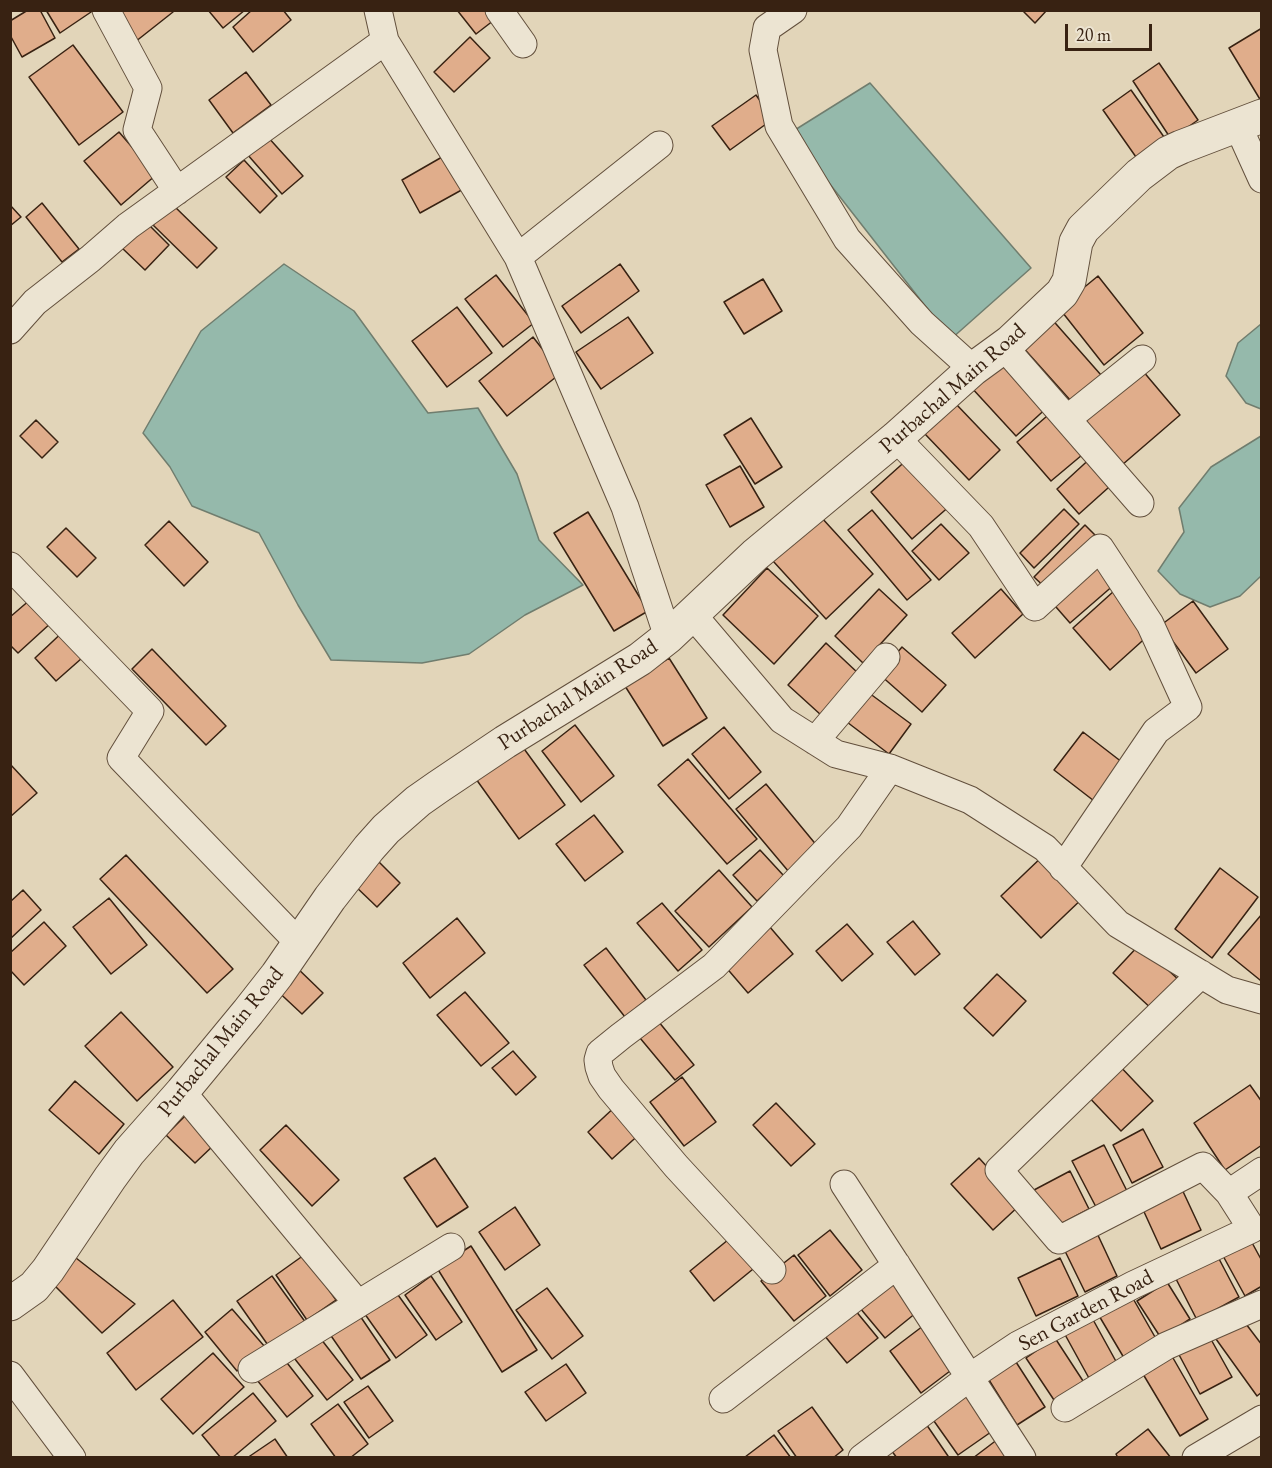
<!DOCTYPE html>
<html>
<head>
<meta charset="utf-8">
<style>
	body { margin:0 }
	#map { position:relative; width:1272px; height:1468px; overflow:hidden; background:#e2d5b9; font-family:"EB Garamond",serif }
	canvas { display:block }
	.frame { position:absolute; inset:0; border:12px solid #382212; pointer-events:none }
	.scale { position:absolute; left:1065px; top:24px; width:87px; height:27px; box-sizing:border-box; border:3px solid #382212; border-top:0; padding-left:8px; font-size:18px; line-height:21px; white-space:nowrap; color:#382212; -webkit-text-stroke:4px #ece4d2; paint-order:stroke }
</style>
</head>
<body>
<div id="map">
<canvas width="1272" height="1468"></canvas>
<div class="frame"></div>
<div class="scale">20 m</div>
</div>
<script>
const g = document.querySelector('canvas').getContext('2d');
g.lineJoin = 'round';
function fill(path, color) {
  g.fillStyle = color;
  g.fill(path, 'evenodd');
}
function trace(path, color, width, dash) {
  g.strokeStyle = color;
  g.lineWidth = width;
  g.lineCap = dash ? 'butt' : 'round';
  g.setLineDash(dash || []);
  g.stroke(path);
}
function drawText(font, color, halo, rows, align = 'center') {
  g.font = font + ' "EB Garamond",serif';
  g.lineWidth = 5;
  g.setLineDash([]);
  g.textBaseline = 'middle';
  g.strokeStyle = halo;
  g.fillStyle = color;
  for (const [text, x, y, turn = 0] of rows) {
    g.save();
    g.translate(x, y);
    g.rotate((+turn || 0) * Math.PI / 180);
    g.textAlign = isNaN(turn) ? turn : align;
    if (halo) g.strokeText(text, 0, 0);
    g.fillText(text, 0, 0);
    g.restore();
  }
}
const water = new Path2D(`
	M870,83L1031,268L951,339L790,133Z
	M284,264L354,311L428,413L478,408L517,474L539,540L583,585L525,615L469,654L422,663L331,660L298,605L259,533L192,506L170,467L143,433L201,331Z
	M1261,324V409L1246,403L1226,376L1238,343Z
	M1261,436V576L1240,596L1210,607L1180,594L1158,571L1184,532L1179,508L1211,467Z`);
fill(water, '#95b9ab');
trace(water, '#707d6e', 1.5);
const building = new Path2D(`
	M28,10H40L55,38L22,57L10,35V21Z
	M46,10H94L60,33Z
	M112,10H172L173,12L135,42Z
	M208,10H245L223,28Z
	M252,10H283L291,20L253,52L233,27Z
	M457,10H493L498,17L476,34Z
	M1022,10H1047L1035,23Z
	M1262,28V101H1261L1229,48Z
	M470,37L490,58L454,92L434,72Z
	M73,45L123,112L79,145L29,77Z
	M1159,63L1198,120L1171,139L1133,81Z
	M246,72L271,105L233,133L209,100Z
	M1131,90L1164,137L1136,157L1103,110Z
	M756,95L773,119L730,150L712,126Z
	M119,132L156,175L121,205L84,161Z
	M267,136L303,176L282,194L247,154Z
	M449,153L467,187L420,213L402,180Z
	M244,160L277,196L260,213L226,177Z
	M42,203L79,249L62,262L26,217Z
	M10,205L21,217L10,226Z
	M173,205L217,248L197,268L153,225Z
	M145,221L169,245L145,270L121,247Z
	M620,264L639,291L581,333L562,306Z
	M496,275L534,323L503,347L465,299Z
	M1098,276L1143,333L1104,365L1059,308Z
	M763,279L782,311L744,334L724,302Z
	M457,307L492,353L447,387L412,341Z
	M1049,316L1101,375L1071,401L1019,343Z
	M628,317L653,353L601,389L576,352Z
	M533,337L561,373L507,416L479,381Z
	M1005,353L1051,404L1016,436L970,386Z
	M1137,364L1180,415L1122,465L1079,414Z
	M956,404L1000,450L969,480L925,434Z
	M1054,410L1088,450L1051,481L1017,442Z
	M751,418L782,467L755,484L724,435Z
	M36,420L58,442L42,458L20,436Z
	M1095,454L1118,479L1079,514L1057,489Z
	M910,457L952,504L912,539L871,492Z
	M740,466L764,507L730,527L706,485Z
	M1064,509L1079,524L1034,568L1020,553Z
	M872,510L931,580L907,600L848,530Z
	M588,512L648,611L614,631L554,533Z
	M821,517L873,574L826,619L773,561Z
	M169,521L208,562L184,586L145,545Z
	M941,524L969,553L939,580L912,551Z
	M1085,525L1100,540L1050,592L1034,577Z
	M66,528L96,558L77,577L47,547Z
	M1094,561L1115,584L1070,623L1049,599Z
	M767,568L818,616L774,664L723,615Z
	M879,589L907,615L863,663L835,636Z
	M1001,589L1023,614L975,658L952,633Z
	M1114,591L1151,633L1110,670L1073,628Z
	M31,599L52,622L18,653L10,645V617Z
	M1193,601L1228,649L1196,673L1161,625Z
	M68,627L90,651L56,681L35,658Z
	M826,643L859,674L821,715L788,685Z
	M902,647L946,685L922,712L879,674Z
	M152,649L226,726L206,745L132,669Z
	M669,658L707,718L663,746L625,686Z
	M865,690L911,724L889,754L843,719Z
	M575,725L614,776L581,802L542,751Z
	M724,727L761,772L729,799L692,754Z
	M1083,732L1127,766L1098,804L1054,770Z
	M522,746L565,805L519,839L476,779Z
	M688,759L757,839L727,864L658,785Z
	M10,764L37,793L10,817Z
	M766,784L818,847L789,872L736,809Z
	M594,815L623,852L585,881L556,844Z
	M760,850L784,876L757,901L733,875Z
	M1046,853L1086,895L1041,938L1001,896Z
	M126,855L233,969L207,993L100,879Z
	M377,860L400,883L377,907L353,884Z
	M1220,868L1258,897L1212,958L1175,929Z
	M719,870L752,907L709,947L675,911Z
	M23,890L41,910L10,939V902Z
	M109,898L147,945L111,974L73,927Z
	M662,903L702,950L678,971L637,923Z
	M1262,914V978L1260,980L1228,954Z
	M457,918L485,953L430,998L403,963Z
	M913,921L940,954L915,975L887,942Z
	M44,922L66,946L24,985L10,970V953Z
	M847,924L873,954L842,981L816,951Z
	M769,926L793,954L748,993L724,965Z
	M1140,944L1181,982L1154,1011L1113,973Z
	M606,948L646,1000L625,1017L584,965Z
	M292,963L323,993L302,1014L271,985Z
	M997,974L1026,1001L993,1036L964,1008Z
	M465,992L509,1043L481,1066L437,1015Z
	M121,1012L173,1067L137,1101L85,1046Z
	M654,1016L694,1065L675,1080L635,1032Z
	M513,1051L536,1077L516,1095L492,1068Z
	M1116,1062L1153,1101L1121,1131L1084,1092Z
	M682,1077L716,1122L684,1146L650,1102Z
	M75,1081L124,1124L99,1154L49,1110Z
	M1250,1085L1262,1102V1145L1225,1170L1194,1123Z
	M776,1103L815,1144L791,1166L753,1125Z
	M618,1104L643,1131L612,1159L588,1132Z
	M186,1115L216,1143L195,1163L166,1135Z
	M286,1125L339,1180L312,1206L260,1150Z
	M1143,1129L1163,1167L1132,1183L1113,1145Z
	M1104,1145L1127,1191L1096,1207L1072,1161Z
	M435,1158L468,1207L437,1227L404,1178Z
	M979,1158L1021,1204L993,1230L951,1184Z
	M1070,1171L1089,1209L1053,1228L1034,1190Z
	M1180,1185L1201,1230L1161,1249L1140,1203Z
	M515,1207L540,1245L505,1270L479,1232Z
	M830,1230L862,1270L830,1296L798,1255Z
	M1096,1231L1117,1276L1085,1292L1063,1247Z
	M734,1235L758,1265L714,1301L690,1271Z
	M1250,1239L1262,1261V1286L1245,1296L1222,1254Z
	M471,1246L537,1350L502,1372L437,1268Z
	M304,1255L336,1300L307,1320L276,1275Z
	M794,1255L826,1296L794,1321L761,1281Z
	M1217,1255L1239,1297L1197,1320L1175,1277Z
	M76,1258L135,1304L102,1333L54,1285Z
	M1060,1258L1078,1296L1036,1316L1018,1278Z
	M893,1271L922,1308L885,1338L855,1302Z
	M272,1276L306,1323L270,1348L237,1301Z
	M431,1276L462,1322L436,1340L405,1295Z
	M1167,1282L1190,1319L1161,1338L1137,1301Z
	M393,1288L427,1335L396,1358L362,1310Z
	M547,1288L583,1336L552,1359L516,1310Z
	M1131,1295L1159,1344L1127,1363L1098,1314Z
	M173,1300L203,1337L136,1390L107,1353Z
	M232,1309L265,1347L237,1371L205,1332Z
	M356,1310L390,1360L361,1379L327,1330Z
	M855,1310L878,1338L847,1363L824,1335Z
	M1091,1316L1118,1365L1090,1380L1063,1331Z
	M1243,1320L1262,1345V1392L1257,1396L1216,1339Z
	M923,1326L954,1368L921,1393L890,1351Z
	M317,1334L353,1380L327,1400L291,1354Z
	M1208,1334L1232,1377L1200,1394L1177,1351Z
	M1055,1338L1085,1384L1056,1403L1026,1358Z
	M1169,1351L1208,1419L1180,1436L1140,1369Z
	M213,1353L244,1387L193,1434L161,1399Z
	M284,1359L313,1396L287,1417L257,1380Z
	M1016,1362L1045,1407L1017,1425L989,1380Z
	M566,1364L586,1393L546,1421L525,1392Z
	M368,1386L393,1421L369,1438L344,1402Z
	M963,1391L991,1432L958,1455L929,1414Z
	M253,1393L276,1421L232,1458H221L202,1435Z
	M338,1404L368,1444L350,1458H336L311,1424Z
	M812,1407L843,1450L833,1458H797L778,1431Z
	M924,1421L948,1456L946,1458H897L888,1446Z
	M1148,1429L1171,1458H1118L1116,1454Z
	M774,1435L791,1458H745V1457Z
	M1002,1436L1017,1458H973Z
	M275,1439L288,1458H247Z`);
fill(building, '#e0ad8b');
trace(building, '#382212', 1.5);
const minor = new Path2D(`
	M106,10L148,88L137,130L177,191
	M378,10L385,41L518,257L625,507L668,637
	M499,10L523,44
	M793,10L767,28L763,50L779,126L847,239L922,323L973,369
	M1238,126L1262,179
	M518,257L659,145
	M10,330L35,302L90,259L128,226L385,41
	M1004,347L1140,503
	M1067,419L1142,359
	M896,438L981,526L1035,607L1100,548L1150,624L1188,707L1156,731L1063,868
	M10,566L150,711L121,758L299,943
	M692,614L782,720L836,754L890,768L970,800L1045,848L1118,924L1227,990L1262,1000
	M815,741L886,657
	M1201,974L999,1170L1059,1240L1203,1166L1229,1193
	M182,1092L358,1304
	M844,1184L1022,1458
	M772,1270L676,1166L611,1089L602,1076L599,1067L598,1060L600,1053L621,1036L714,966L849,827L890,768
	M252,1369L451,1247
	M10,1375L72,1458
	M723,1399L897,1265
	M1065,1408L1166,1346L1262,1304
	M862,1458L970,1377L1018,1345L1133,1285L1252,1229L1229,1193L1262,1171
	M1196,1458L1262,1419`);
const tertiary = new Path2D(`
	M10,1304L34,1287L48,1270L110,1178L129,1152L182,1092L248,1012L277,975L330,898L369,848L386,829L418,801L438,787L505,742L640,659L668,637L755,555L896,438L973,369L1010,342L1062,293L1069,281L1076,242L1083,229L1139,175L1168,153L1181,147L1262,116`);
trace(minor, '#624f3c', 29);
trace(tertiary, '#624f3c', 35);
trace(minor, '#ece4d2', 27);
trace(tertiary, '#ece4d2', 33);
drawText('22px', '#382212', '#ece4d2', [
	["Purbachal Main Road",953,389,-41],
	["Purbachal Main Road",578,695,-33],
	["Purbachal Main Road",221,1042,-51],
	["Sen Garden Road",1086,1311,-28]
]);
</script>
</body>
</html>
